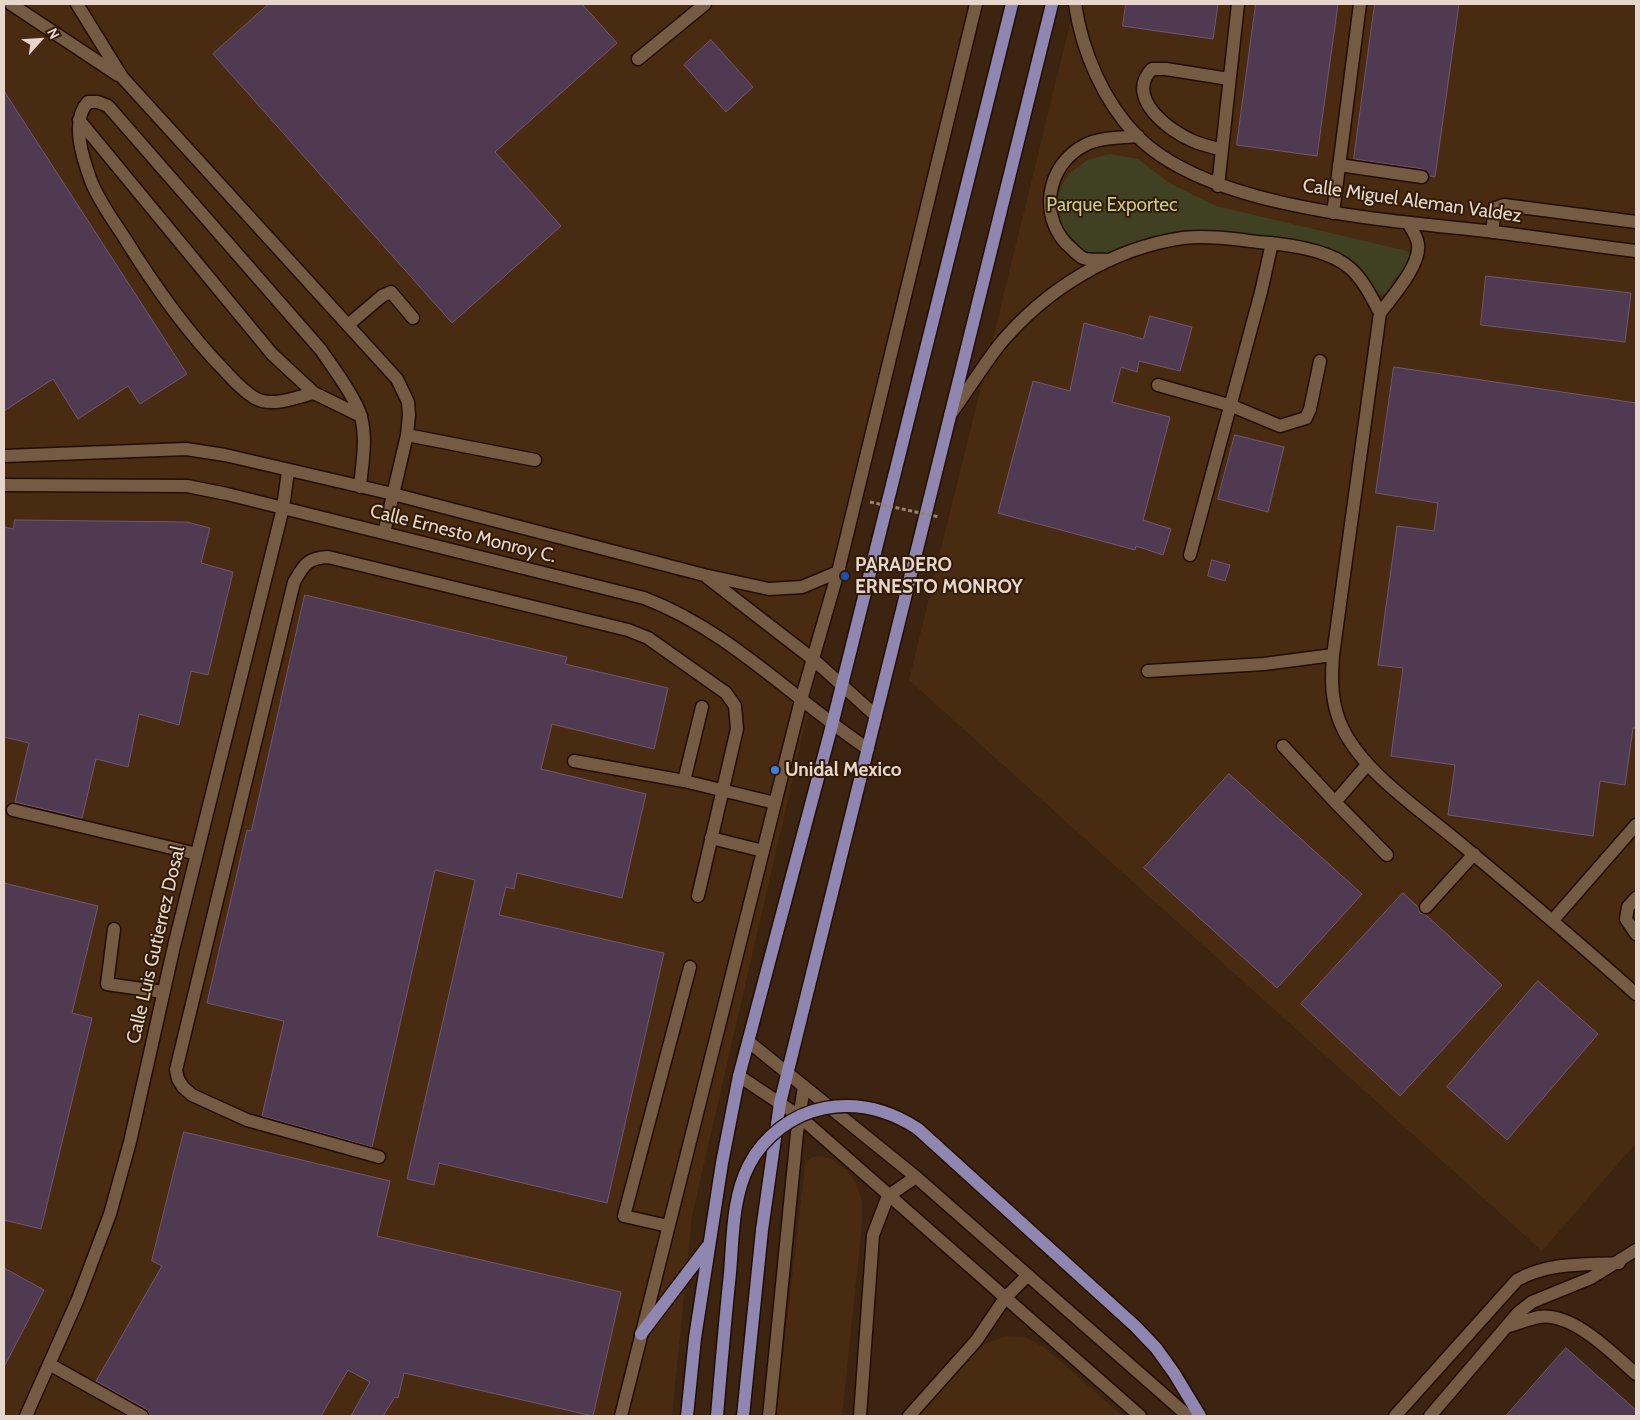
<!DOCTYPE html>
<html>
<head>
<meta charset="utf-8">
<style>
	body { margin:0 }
	#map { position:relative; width:1640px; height:1420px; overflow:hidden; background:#3d2410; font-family:Cabin,sans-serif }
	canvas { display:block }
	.frame { position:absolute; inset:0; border:5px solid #e7d6cb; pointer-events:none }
	.north { position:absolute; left:15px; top:15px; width:50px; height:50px; -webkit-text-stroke:4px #321b06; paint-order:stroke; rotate:64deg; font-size:14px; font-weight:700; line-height:20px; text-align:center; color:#e7d6cb }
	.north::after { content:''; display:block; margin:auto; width:18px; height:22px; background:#e7d6cb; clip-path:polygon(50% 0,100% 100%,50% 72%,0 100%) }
</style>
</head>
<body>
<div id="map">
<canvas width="1640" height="1420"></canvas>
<div class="frame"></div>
<div class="north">N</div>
</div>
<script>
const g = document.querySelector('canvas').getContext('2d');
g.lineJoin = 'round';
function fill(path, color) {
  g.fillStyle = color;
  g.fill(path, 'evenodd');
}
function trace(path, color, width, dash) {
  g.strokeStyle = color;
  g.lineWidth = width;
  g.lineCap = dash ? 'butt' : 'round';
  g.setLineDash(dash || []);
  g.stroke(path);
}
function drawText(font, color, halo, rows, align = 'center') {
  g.font = font + ' Cabin,sans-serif';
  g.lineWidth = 4;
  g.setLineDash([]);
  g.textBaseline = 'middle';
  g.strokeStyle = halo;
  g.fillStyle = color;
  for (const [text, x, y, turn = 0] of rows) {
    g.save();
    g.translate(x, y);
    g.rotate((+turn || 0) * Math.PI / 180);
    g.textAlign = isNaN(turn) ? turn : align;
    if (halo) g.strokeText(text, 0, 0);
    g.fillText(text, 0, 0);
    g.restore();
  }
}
fill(new Path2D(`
	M4,4H971L692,1216L672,1416H4Z
	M1075,4H1636V1143L1542,1251L909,680Z
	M823,1156L833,1160L846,1170L856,1183L862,1201V1224L842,1416H776L805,1166L808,1161L813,1157Z
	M1006,1336L1025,1337L1045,1348L1123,1416H918L982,1345Z`), '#492b11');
fill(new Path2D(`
	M1109,154L1138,159L1169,183L1216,206L1407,251L1412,257L1408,265L1395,278L1386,294L1375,295L1348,259L1211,235L1119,255L1089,254L1080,250L1061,230L1055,204L1063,183L1070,173L1088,160Z`), '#404123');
const building = new Path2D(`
	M269,4H582L617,43L495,152L561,226L452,323L213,54Z
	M1126,4H1218L1213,39L1123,26Z
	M1256,4H1338L1317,156L1237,145Z
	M1375,4H1459L1435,177L1430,176L1423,169L1354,159Z
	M711,40L753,87L726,112L684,65Z
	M4,91L187,374L140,404L128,386L78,419L53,379L4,411Z
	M1486,276L1631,293L1625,342L1481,325Z
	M1150,316L1192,327L1180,371L1139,361L1137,372L1121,367L1112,402L1170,417L1143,520L1171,529L1163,555L1136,546L1135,550L998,513L1033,381L1070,391L1084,323L1143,339Z
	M1394,367L1636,403V728H1633L1625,785L1600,781L1593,836L1448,815L1455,765L1391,756L1403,668L1378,665L1397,526L1434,531L1438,503L1376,493Z
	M1235,435L1284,447L1268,512L1218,499Z
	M15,520L187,522L210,528L201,563L233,572L208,675L191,671L179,725L139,714L128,767L96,759L82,818L15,802L29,743L4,737V527L13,529Z
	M1212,560L1230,565L1225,581L1208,576Z
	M305,595L567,657L565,664L668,688L654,749L552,724L541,769L646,794L622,898L517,873L514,889L506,887L499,915L664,953L607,1203L439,1163L434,1185L407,1179L475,880L435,870L372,1147L262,1116L284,1021L207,1003L247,830L251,831Z
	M1229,774L1362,894L1277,988L1144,868Z
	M4,883L98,906L72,1013L92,1018L41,1229L4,1220Z
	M1403,893L1418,907L1420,913L1426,915L1502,985L1400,1096L1301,1004Z
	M1538,981L1598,1034L1507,1140L1447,1087Z
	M184,1132L390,1181L377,1236L621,1292L593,1416L404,1373L398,1398L395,1397L383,1416H351L370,1382L348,1370L321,1416H151L146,1409L96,1381L162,1266L152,1261Z
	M4,1268L44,1290L4,1367Z
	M1566,1348L1636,1410V1416H1506Z`);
fill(building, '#503a52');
trace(building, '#6f5871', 1);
const minor = new Path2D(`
	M11,4L118,75
	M77,4L122,77L397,379L408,402L409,415L407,435L384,533
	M1075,4C1082,51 1103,101 1137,136C1209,209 1387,220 1486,231C1536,237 1586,245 1636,251
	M638,59L705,4
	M79,120L272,354L314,393L361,416
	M1222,150C1213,147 1202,145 1193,141C1169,131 1124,97 1152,69H1166L1229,79
	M1339,165L1422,177
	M1218,186L1238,4
	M1333,213L1360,4
	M1408,223C1412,230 1417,236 1418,244C1421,265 1392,297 1380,313L1333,655C1331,681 1331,705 1343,729C1364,773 1423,812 1461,844C1520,893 1579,943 1636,994
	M1492,232L1495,208L1504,205L1636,222
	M1110,260C1102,259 1089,261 1083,258C1079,256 1074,251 1071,248C1038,220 1045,165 1085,145C1101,137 1120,138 1138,136
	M348,325L382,296L391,292L413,318
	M1158,385L1232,406L1280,426L1306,418L1310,409L1320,361
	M314,393C297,397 272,408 255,398C243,391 233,380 224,370C185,330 153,284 124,237C112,219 99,201 91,181C83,159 70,121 88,102H98L108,106L321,350C333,368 356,398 361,417C367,440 362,464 360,487
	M950,415C967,392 982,367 1000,344C1045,290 1112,248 1183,238C1208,235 1234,239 1258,242C1286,244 1331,250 1351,269C1364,281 1372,298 1380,313
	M407,435L535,460
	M4,456L186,449L225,455L393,494L704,575L769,589L802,587L838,572
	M4,485L187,486L227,494L644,598C729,630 793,699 868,749
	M1190,555L1261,292L1272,243
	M708,578L814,660L876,716
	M1148,671L1264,664L1333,655
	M1283,746L1335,802L1367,765
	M574,761L684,781L775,803
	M684,781L702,707
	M1335,802L1387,855
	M13,810L197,854
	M711,838L763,851
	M1636,898L1628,907L1626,919L1636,934
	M1426,907L1474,854
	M1553,920L1636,825
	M114,929L107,984L163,992
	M749,1042L916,1177L1188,1416
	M739,1076L799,1116L1140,1416
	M379,1157L247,1120L192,1095L183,1087L178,1079L176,1070L294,582C304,565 307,558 328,557L628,630L648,638L726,693L735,706L737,729L698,896
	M668,1226L624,1216L690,967
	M1509,1326C1519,1323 1529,1319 1539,1317C1573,1312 1613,1354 1636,1374
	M49,1364L142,1416
	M26,1416L78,1299L110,1214L130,1142L174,946L283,508L288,471
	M621,1416L801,700L838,572L976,4
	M769,1416L797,1133L804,1086
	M860,1416L873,1235L888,1196L916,1177
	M909,1416L976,1341L1005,1298L1027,1276
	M1395,1416L1517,1280C1549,1262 1583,1265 1619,1263
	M1430,1416L1518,1313L1532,1302L1591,1278L1636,1250`);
const major = new Path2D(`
	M641,1334L708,1246
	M1174,1373L1200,1416
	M687,1416L695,1338L722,1163L739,1076L832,725L1012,4
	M743,1416L762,1230L780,1103L1052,4`);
trace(minor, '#230d00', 15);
trace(major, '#230d00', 15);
trace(minor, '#755a44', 12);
trace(major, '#8f86b1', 12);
const majorBridge = new Path2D(`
	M717,1416C721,1368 725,1321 730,1273C733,1238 732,1198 749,1165C764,1136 793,1114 825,1108C859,1102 889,1110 918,1129L1135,1326L1156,1348L1174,1373`);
trace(majorBridge, '#230d00', 15, []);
trace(new Path2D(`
	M870,502L939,517`), '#988475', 3, [4, 2.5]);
trace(majorBridge, '#8f86b1', 12);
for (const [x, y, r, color] of [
	[845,576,5,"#1a4fb4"],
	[775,770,5,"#3f7fe0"]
]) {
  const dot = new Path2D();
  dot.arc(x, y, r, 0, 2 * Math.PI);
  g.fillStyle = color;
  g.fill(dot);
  trace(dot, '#321b06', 2);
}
drawText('19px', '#e7d6cb', '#321b06', [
	["Calle Miguel Aleman Valdez",1412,201,8],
	["Calle Ernesto Monroy C.",463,534,14],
	["Calle Luis Gutierrez Dosal",156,945,-77]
]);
drawText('19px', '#c6ca88', '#321b06', [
	["Parque Exportec",1112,205]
]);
drawText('bold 19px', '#e7d6cb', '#321b06', [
	["PARADERO",855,565],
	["ERNESTO MONROY",855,587],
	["Unidal Mexico",785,770]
], 'left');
</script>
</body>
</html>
